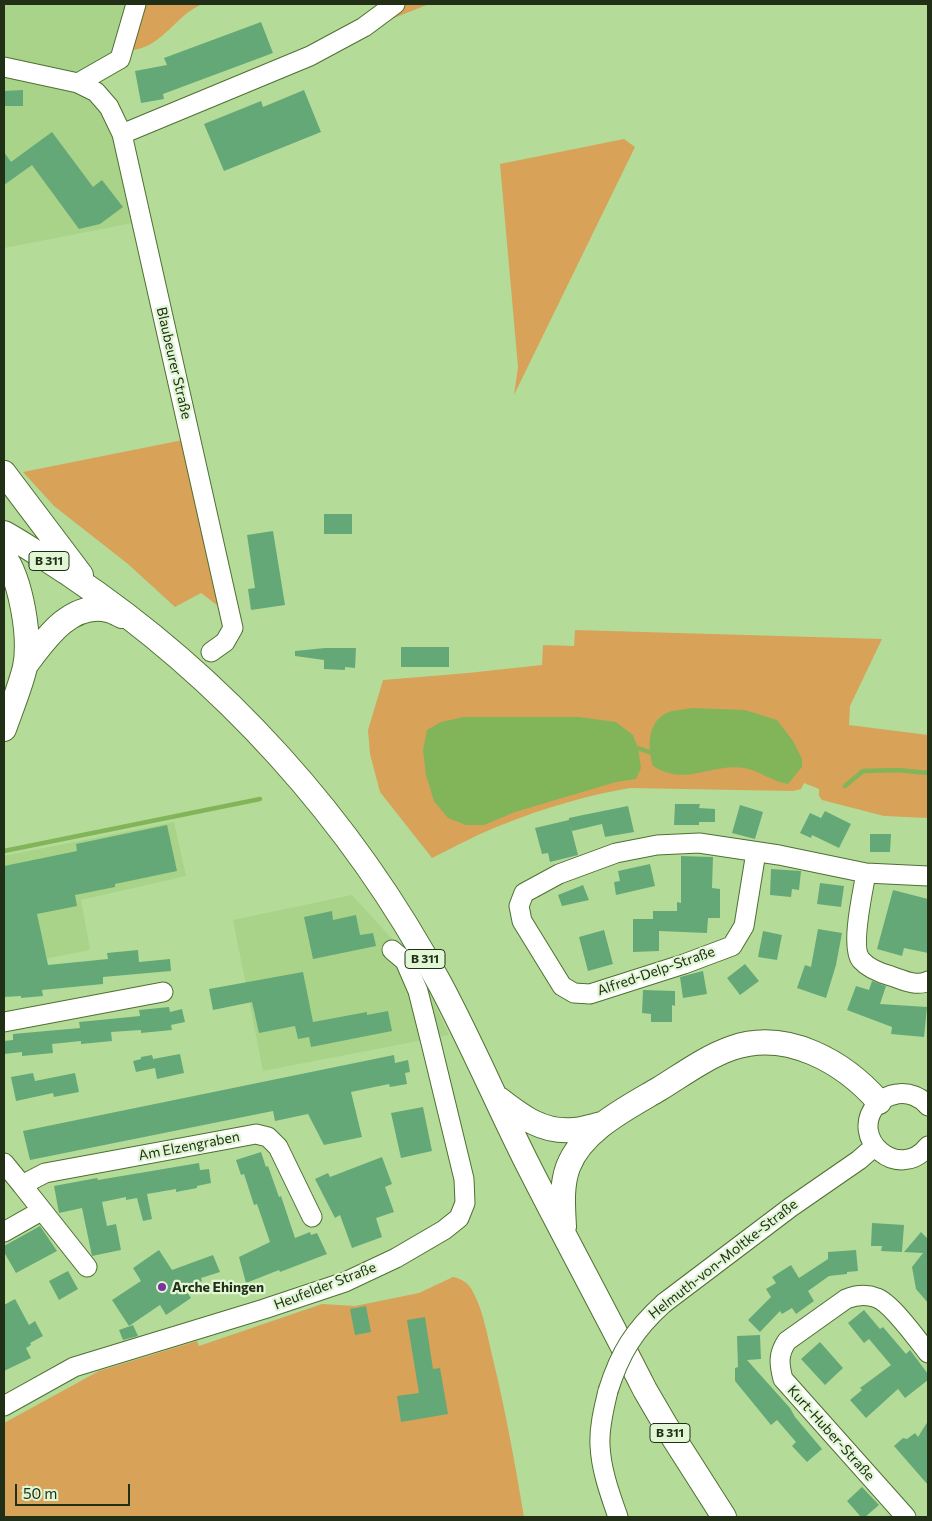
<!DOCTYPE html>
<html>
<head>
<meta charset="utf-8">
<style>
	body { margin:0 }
	#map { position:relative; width:932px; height:1521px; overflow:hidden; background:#b4dc98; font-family:Commissioner,sans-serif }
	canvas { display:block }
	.frame { position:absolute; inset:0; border:5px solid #202f15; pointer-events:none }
	.scale { position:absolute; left:15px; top:1484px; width:115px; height:22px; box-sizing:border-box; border:2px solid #202f15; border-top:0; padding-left:6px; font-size:15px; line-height:18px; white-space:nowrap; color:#202f15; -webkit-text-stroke:4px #e1f6d4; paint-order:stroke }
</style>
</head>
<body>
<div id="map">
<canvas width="932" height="1521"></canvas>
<div class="frame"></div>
<div class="scale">50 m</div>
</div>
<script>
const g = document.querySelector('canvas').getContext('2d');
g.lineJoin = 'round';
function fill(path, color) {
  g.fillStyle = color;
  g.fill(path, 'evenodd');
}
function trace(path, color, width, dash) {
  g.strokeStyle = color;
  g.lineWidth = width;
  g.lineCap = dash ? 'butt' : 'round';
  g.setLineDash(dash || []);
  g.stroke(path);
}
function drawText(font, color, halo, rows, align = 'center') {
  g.font = font + ' Commissioner,sans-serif';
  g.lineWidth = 4.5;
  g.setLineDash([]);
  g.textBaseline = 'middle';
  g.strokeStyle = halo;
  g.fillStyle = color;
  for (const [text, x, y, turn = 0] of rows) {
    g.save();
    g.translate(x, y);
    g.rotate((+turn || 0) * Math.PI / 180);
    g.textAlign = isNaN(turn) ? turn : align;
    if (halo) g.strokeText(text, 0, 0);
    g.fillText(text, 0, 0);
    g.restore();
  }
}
fill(new Path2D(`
	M4,4H136L120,59L78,83L109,107L143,221L4,248Z
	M174,822L186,876L81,900L90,950L4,967V856Z
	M352,895L417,966L449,1035L263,1071L233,920Z`), '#a8d389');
fill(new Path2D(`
	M146,4H203C176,14 164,46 133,50L131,44Z
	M403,4H429L369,28Z
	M624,139L635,147L514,395L518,367L500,164Z
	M183,440L222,609L201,593L175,607L128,564L54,506L23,472Z
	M575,630L882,639L850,706L849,725L928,735V818L884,816L822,800L819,796V789L804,783L801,789L793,791L630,788C588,795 544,808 504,824C480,833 456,846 432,858L380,792L370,754L368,730L383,680L468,673L542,665L543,645L574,646Z
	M453,1277C462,1279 469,1283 473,1292C483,1310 487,1334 492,1355C505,1408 515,1463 524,1517H4V1423L99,1371L197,1341L199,1346L322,1304L355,1306L419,1293Z`), '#d8a259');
fill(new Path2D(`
	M692,708L745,710L777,720L793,741L802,759V767L788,784C772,782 761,771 744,768C711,763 686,787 653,766C647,746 647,718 672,711C678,710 686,709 692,708Z
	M464,717H579L616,722L633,735L638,748L641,768L636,779L616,782L515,812L484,825H466L448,818L434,801L426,775L423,750L427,730L441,722Z`), '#82b55a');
trace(new Path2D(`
	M632,746L649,752H654
	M845,786L863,771L898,770L928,773
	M4,851L260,799`), '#82b55a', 4.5);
fill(new Path2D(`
	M261,22L273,53L163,94L164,99L141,103L135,71L167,65L164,58Z
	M23,90V106H4V91Z
	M304,90L321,132L224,171L204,124L261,101L263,107Z
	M52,132L93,187L102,180L123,207L100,224L79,229L32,165L4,185V152L11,162Z
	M324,514H352V534H324Z
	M273,531L285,605L251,610L248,589L255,588L247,535Z
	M401,647H449V667H401Z
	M325,648H356L355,668L345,667V670L324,669V660L295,656V651Z
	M675,804H700L699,808L715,809V822H699V825H674Z
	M740,805L763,812L755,839L732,833Z
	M628,806L634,832L605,837L602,824L572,831L569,820L578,855L550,862L548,853L542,854L535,828L569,820V818L583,815Z
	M825,811L851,824L839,848L812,835L811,838L800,833L810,813L821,818Z
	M167,825L177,871L115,884V887L75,895L77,906L37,914L48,965L108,959L107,953L138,950L139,962L170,959L171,971L103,977V984L42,990L43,996L21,998V996L4,997V866L77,851L76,844Z
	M870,834H891L890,852H870Z
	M681,856L713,857L712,888L720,889V918H708L707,933L659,931V951L633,952V919H653V911H677V902L681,903Z
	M650,864L655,886L616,895L614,882L620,881L618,871Z
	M771,869L801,871L799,890L792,889L791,897L770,895Z
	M820,883L844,886L841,907L817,904Z
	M583,885L589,900L562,906L558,895Z
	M893,890L928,899V953L904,948L902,956L877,949Z
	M332,911L333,920L356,915L360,935L373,933L376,946L313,959L304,917Z
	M818,929L842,933L836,965L826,998L797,988L805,965L811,967Z
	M604,930L613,964L588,971L579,937Z
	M763,931L782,935L777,960L758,957Z
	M745,964L759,981L740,995L727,978Z
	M703,971L707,994L683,998L680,977Z
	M303,972L313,1022L367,1012V1015L388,1011L392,1031L311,1047L309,1037L298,1039L295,1026L259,1033L252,1002L213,1010L209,989Z
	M872,981L886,986L880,1004L927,1007L924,1037L891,1034L892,1027L847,1010L856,986L869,990Z
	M643,990L675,991V1006L672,1005V1022H651V1014L642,1013Z
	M169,1007L170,1012L182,1009L185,1022L171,1025L172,1030L141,1033V1030L111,1032L112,1041L81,1044V1041L52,1044L53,1053L22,1056V1052L4,1054V1041L13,1040V1034L80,1028L79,1022L140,1016L139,1010Z
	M180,1054L184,1073L157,1079L155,1068L136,1072L133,1061L141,1059V1057L152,1055L154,1062L153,1059Z
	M394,1055L395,1063L408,1060L410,1072L405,1073L407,1084L390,1087L389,1084L351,1092L362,1137L324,1145L308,1114L275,1121L273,1111L30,1160L23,1131Z
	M33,1073L35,1081L75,1073L79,1092L54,1097L53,1093L16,1101L11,1077Z
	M423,1107L432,1151L401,1158L391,1113Z
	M261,1152L266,1167L268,1166L279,1197L281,1196L295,1238L310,1232L311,1235L317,1233L327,1254L280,1272L279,1270L246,1283L239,1257L270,1242L257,1204L254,1205L244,1174L241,1175L236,1160Z
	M382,1157L392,1184L385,1187L394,1212L376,1218L382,1237L352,1248L340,1215L335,1218L315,1179L328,1173L330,1177Z
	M199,1163L200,1170L209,1169L211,1183L197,1186V1188L176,1192V1189L147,1194L152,1219L143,1221L137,1198L126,1200V1197L102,1202L107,1226L116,1224L121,1250L92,1256L82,1208L59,1213L54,1186L97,1178L98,1180Z
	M872,1223L904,1225L902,1252L881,1251L882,1246H871Z
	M40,1226L57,1251L16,1273L4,1252V1246Z
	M921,1232L928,1239V1303L916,1289L912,1267L923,1253L904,1252Z
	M159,1250L172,1270L213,1255L220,1272L201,1278L202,1281L184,1288L191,1298L166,1315L160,1305L129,1326L112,1300L141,1281L133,1268Z
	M856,1250L858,1271L847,1272V1274L829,1276L808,1291L814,1301L796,1314L792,1308L782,1314L780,1311L760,1332L748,1320L771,1297L766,1289L776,1283L772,1277L791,1265L799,1278L828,1259V1252Z
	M68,1271L78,1289L59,1300L49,1281Z
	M15,1299L29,1325L35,1321L43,1336L30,1343L31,1345L26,1348L31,1358L4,1371V1305Z
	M366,1306L371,1332L355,1335L350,1309Z
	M864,1310L880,1329L883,1327L906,1354L910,1350L928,1374V1380L905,1398L898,1389L866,1418L850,1400L862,1390L860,1388L891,1365L869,1339L864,1343L848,1323Z
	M425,1317L433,1369L440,1368L448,1414L401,1422L397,1396L419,1393L407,1320Z
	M133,1325L138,1336L123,1340L119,1330Z
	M760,1335L761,1359L747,1360L790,1408L795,1417L822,1449L807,1462L792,1446L796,1442L777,1420L771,1425L735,1381V1368L738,1367L737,1336Z
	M820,1342L843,1368L825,1385L801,1359Z
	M928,1421V1485L894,1446L903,1438L907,1439L915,1433L918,1437Z
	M862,1487L879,1505L865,1517H861L847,1501Z`), '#64a878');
const minor = new Path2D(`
	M4,67L78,83L96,92L109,107L122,134L233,628L225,642L211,652
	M78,83L120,59L136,4
	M122,134L310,56L364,27L395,4
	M756,852L744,926L732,946L684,964L590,994L574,993L562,986L522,921L519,906L524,893L559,874L616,853L657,845L699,843L779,855L866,873L928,876
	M866,873C863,891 850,947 861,960C869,969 880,973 891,976C903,980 917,987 928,981
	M4,1022L163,992
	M928,1106C921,1097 909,1092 897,1094C890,1095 883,1098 877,1104C847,1138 899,1183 928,1146
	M4,1163L22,1185L45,1173L256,1134L268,1137L278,1147L312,1217
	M22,1185L87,1267
	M4,1232L41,1211
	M664,1303L791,1207L859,1160L875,1146
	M608,1391C604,1408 599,1427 600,1445C601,1470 610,1494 618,1517
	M4,1406L74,1367L264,1309L345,1282L396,1258L444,1230L459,1218L465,1203L464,1179L431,1043L418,991L405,961L392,950
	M906,1517L783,1379C779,1364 778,1354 787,1341L846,1299C856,1295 867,1294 877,1298C891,1303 918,1340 928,1353`);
const major = new Path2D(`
	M4,473L81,575
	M4,533C26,545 47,560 69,574C223,677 352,820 440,984C471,1042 497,1103 526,1161C565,1238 606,1313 645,1390L666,1426L724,1517
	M4,556C21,580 31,637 25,667C20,688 11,709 4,729
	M25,666C44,641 70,601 108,610C113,611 118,614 122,616
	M499,1099C522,1117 543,1133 574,1130C584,1129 593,1126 602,1124
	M564,1227C563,1207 561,1186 568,1167C582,1130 627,1108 659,1089C682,1075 706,1057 732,1048C787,1029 844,1062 879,1102`);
trace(minor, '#4e7031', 21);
trace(major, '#4e7031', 26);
trace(minor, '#fff', 19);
trace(major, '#fff', 24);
const minorBridge = new Path2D(`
	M608,1391C620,1353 634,1330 664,1303`);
trace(minorBridge, '#4e7031', 21, []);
trace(minorBridge, '#fff', 19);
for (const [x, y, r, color] of [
	[162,1287,5,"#7e31a3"]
]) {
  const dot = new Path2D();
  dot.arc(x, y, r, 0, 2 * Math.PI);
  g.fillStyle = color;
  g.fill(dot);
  trace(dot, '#e1f6d4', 2);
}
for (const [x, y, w] of [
	[49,561,40],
	[425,959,40],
	[670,1433,40]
]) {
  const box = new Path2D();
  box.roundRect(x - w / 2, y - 9.5, w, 19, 4);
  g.fillStyle = '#e1f6d4';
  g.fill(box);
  trace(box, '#202f15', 1);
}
drawText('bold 12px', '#202f15', null, [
	["B 311",49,561],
	["B 311",425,959],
	["B 311",670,1433]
]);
drawText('14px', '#202f15', '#e1f6d4', [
	["Blaubeurer Straße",174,363,77],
	["Alfred-Delp-Straße",656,971,-19],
	["Am Elzengraben",189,1146,-11],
	["Helmuth-von-Moltke-Straße",723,1259,-38],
	["Heufelder Straße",325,1286,-21],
	["Kurt-Huber-Straße",831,1433,48]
]);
drawText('bold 14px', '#202f15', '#e1f6d4', [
	["Arche Ehingen",172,1287]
], 'left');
</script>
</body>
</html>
